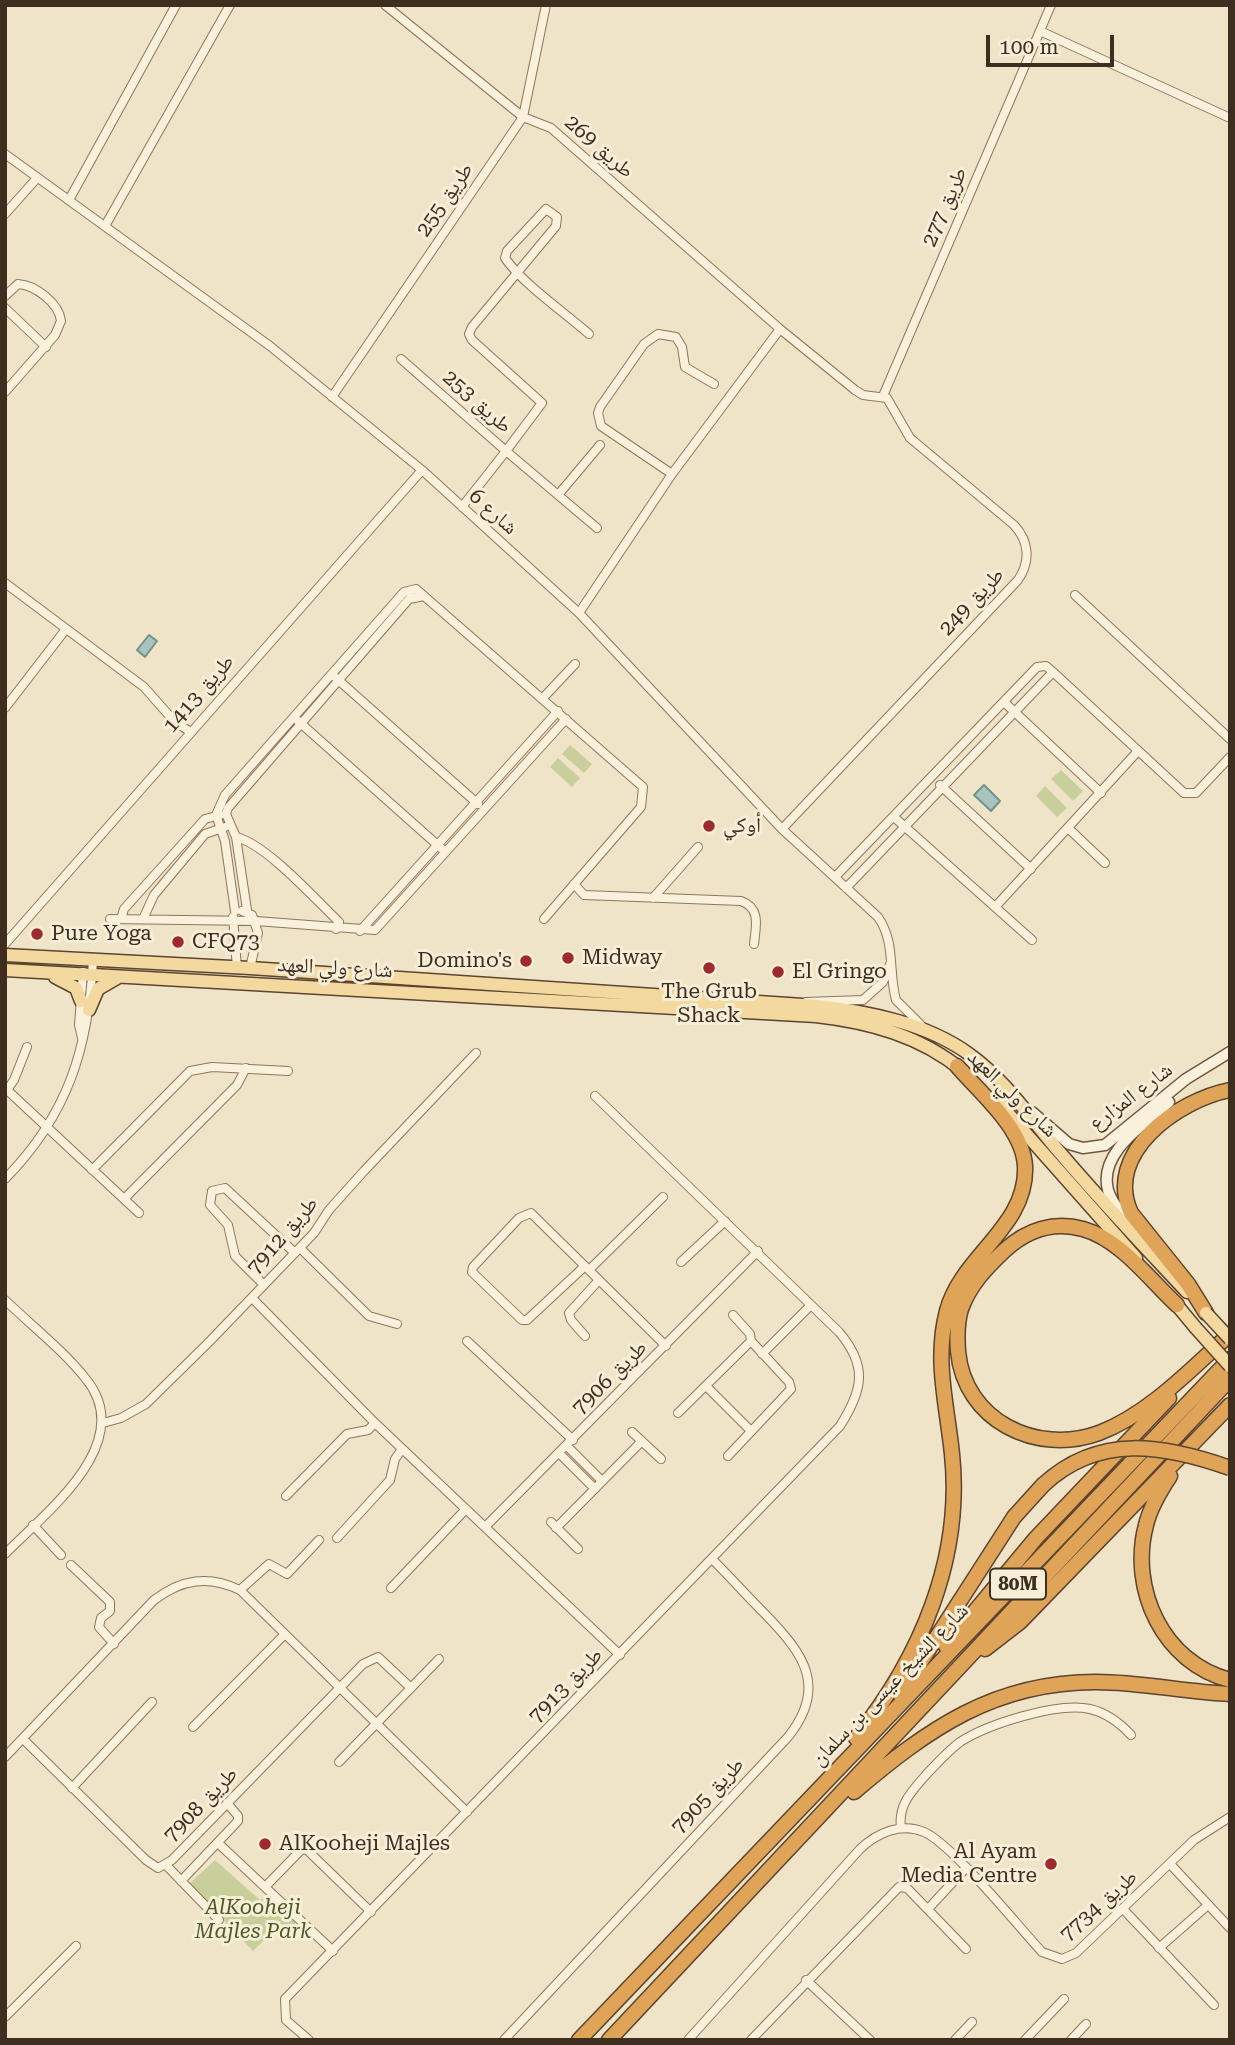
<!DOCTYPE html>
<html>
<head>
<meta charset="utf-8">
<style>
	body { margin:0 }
	#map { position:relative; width:1235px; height:2045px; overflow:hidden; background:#f0e4c8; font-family:"Roboto Serif",serif }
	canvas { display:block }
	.frame { position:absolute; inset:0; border:7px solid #3d2e20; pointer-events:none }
	.scale { position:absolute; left:986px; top:35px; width:128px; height:32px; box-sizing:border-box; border:4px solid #3d2e20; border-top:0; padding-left:9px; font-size:21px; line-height:24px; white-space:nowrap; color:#3d2e20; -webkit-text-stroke:5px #f7eed8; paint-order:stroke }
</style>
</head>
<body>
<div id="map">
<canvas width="1235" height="2045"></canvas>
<div class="frame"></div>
<div class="scale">100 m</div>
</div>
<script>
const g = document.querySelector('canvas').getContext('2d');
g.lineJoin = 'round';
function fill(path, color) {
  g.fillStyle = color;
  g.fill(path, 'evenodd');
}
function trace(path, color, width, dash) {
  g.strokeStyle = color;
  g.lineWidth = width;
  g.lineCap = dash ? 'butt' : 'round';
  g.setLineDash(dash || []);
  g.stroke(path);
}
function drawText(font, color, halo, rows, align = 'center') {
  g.font = font + ' "Roboto Serif","Noto Naskh Arabic",serif';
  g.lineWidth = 6;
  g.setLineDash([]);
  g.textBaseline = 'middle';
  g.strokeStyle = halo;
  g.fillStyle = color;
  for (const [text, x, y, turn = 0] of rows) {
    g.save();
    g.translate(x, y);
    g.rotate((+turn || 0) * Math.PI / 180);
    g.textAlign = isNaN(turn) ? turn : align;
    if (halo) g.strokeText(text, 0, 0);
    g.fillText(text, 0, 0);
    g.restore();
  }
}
fill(new Path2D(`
	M570,745L592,764L584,773L562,754Z
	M558,758L580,778L572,787L550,767Z
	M1061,770L1083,791L1073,801L1051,779Z
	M1045,786L1067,808L1057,817L1036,796Z
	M215,1860L260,1900L268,1896L295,1922L296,1926L286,1938L282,1934L280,1937L274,1930L253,1951L189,1884Z`), '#c9cf9b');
const water = new Path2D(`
	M149,635L157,641L145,657L137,650Z
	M984,785L1000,801L991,811L974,795Z`);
fill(water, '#a9c4bc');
trace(water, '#6f938a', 2);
const street = new Path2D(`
	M385,5L523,117L551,128L780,329L855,390L863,395L887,398L910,438L1014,525C1029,541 1031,561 1018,580L782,829
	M1040,31L1230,118
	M5,154L270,346L422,470L579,613L782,829L878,917C896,943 888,971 896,1000L921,1025
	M69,200L176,5
	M5,214L37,178
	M105,226L230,5
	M5,296L18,284C35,285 59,303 61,321L55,335L5,392
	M5,308L46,347
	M401,359L506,451L542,403L472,340L469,334L472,327L556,226L557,217L546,209L507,251L505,258C524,285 563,311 589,334
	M883,396L1051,5
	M332,397L523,117L546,5
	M672,474L601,426L598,413L600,407L644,344L658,334L676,337L682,347L685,367L714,384
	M558,495L600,445
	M462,507L506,451L597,528
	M5,583L144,687L174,721L189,731
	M1075,595L1230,739
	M579,613L672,474L780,329
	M1053,672L1184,793H1196L1230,757
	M336,678L478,804
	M542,699L575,664
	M1004,702L1101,793
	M5,708L66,629
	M297,720L442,849
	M940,785L1031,869
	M894,817L1032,940
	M1068,828L1105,863
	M236,837C266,844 315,899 339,922L336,929
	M835,877L1037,667L1046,666L1053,672L846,888
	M574,884L584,895L741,901C761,908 756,926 754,944
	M653,898L698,847
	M996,906L1138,751
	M247,910L236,837L226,814L228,808L409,599L424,596
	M235,911L225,841L216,815L225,795L404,592L416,589L643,787L641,807L544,919
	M242,911L252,915L258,933L250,968
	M233,917L237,968
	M110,919L256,921L375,930L566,719
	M121,919L124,909L205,819L220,815
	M143,919L154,895L205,834L225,827
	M360,931L558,711
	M5,944L422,470
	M806,1002L863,1000L883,982L891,962
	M82,1038L79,1025L83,972
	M5,1088L139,1213
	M7,1090L14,1080L27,1047
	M92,1170L190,1071L212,1067L288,1071
	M5,1179C68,1115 89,1047 93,959
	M124,1199L237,1085L246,1068
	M300,1248L369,1316L397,1324
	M681,1262L725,1221
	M585,1266L527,1320H522L472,1272L473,1267L519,1218L531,1213L666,1346
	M589,1270L663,1197
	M264,1285L235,1256L228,1225L210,1205L212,1191L225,1188L295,1253
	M252,1298L375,1423L620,1655
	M5,1300C32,1326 63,1350 86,1379C138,1443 46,1512 5,1554
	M585,1336L571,1320L569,1313L599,1280
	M467,1341L573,1440
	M762,1354L811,1305
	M706,1386L751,1431
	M678,1413L751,1341L750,1334L733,1315
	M103,1423L121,1418L146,1404L209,1342L314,1233L329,1210L364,1171L476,1053
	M632,1432L661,1459
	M567,1446L602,1481
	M559,1453L595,1489
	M728,1456L791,1389L789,1382L751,1341
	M286,1496L347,1434L368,1430L375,1423
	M551,1522L578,1549
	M33,1525L61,1555
	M485,1527L758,1251
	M556,1528L642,1441
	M337,1538L390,1480L395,1459L402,1449
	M71,1565L110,1602V1611L101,1618L99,1627L114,1644
	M391,1588L466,1509
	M240,1590L269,1564L287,1574L319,1540
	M193,1727L285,1634
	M23,1739L146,1860L158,1868L172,1860L363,1664L378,1657L411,1688
	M5,1757L154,1600C182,1579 208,1575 240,1590L467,1812
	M339,1762L439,1659
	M72,1788L152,1702
	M901,1828C898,1805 911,1792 925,1776C936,1764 947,1752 960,1742C988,1724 1057,1702 1090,1709C1107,1713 1119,1722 1131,1735
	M218,1843L333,1951
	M166,1865L219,1920
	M1171,1865L1230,1928
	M181,1881L238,1821V1816L227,1803
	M265,1887L301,1850L306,1849L371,1912
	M928,1909L965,1869
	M1123,1909L1214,2005
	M1159,1948L1208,1905
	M806,1980L870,2040
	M5,2017L76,1946
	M309,2040L286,2020L285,1999L840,1426C863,1390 868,1366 839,1332L595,1096
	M504,2040L788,1737C828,1687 804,1654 765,1614C747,1596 730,1577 712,1559
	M688,2040L860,1849C877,1833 901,1822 924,1832C952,1844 1017,1925 1042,1952L1062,1959L1076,1953L1194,1840L1230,1817
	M751,2040L899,1887L907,1888L966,1949
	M955,2040L972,2022
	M1025,2040L1064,1999
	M1071,2040L1086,2024`);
const secondary = new Path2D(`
	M1032,1112L1069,1144L1083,1148L1105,1145L1186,1079L1230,1052
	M1128,1223C1121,1212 1111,1202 1108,1190C1098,1152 1145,1124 1169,1102`);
const primary = new Path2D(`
	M5,955L250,968L818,1006C869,1012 926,1023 969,1054C1006,1080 1032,1121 1062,1155C1102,1202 1145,1247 1187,1292
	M5,970L816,1016C869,1022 921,1036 963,1071
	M55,977L76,988L81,1001
	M89,1010L98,989L117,978
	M997,1101L1136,1258
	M1171,1298L1195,1327`);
const highway = new Path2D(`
	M1177,1305C1150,1280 1120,1239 1083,1229C1054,1221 1027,1230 1005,1250C987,1267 970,1284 961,1309C957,1322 957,1337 958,1351C964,1420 1036,1456 1099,1433C1149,1414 1191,1369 1230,1334
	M1206,1313L1188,1284L1131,1213C1103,1153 1178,1100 1230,1090
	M1170,1476C1160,1491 1150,1508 1146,1525C1129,1589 1163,1663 1230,1680
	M946,1646L1036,1538L1169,1398
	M985,1649L1020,1622L1230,1405
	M900,1694L1014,1517L1043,1485
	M856,1738C920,1658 963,1559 952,1454C947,1405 934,1360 947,1311C961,1256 1028,1227 1025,1166C1023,1128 980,1093 957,1066
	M854,1792C928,1729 994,1682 1096,1682C1141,1682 1185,1692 1230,1694
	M579,2040L1230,1359
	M609,2040L1230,1379`);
trace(street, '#8d765c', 10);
trace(secondary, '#6f573f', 13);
trace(primary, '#5b4430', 15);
trace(highway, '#5b4430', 17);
trace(street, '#faf1dc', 8);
trace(secondary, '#faf1dc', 10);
trace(primary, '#f3d9a0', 12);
trace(highway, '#e0a458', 14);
const primaryBridge = new Path2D(`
	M1206,1313L1230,1339
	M1195,1327L1230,1366`);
const highwayBridge = new Path2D(`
	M1043,1485C1099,1433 1164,1445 1230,1468`);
trace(primaryBridge, '#5b4430', 15, []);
trace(highwayBridge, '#5b4430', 17, []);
trace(primaryBridge, '#f3d9a0', 12);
trace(highwayBridge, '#e0a458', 14);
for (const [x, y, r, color] of [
	[709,826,7,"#9e2a2b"],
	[37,934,7,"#9e2a2b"],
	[178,942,7,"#9e2a2b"],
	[568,958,7,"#9e2a2b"],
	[526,961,7,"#9e2a2b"],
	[709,968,7,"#9e2a2b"],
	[778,972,7,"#9e2a2b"],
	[265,1844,7,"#9e2a2b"],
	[1051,1864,7,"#9e2a2b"]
]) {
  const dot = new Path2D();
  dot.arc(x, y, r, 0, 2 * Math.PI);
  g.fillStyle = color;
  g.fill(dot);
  trace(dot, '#f7eed8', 2.5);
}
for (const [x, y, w] of [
	[1018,1584,56]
]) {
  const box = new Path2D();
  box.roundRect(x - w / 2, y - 15.5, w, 31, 5);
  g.fillStyle = '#f7eed8';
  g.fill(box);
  trace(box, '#3d2e20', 2);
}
drawText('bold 19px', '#3d2e20', null, [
	["80M",1018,1584]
]);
drawText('21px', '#3d2e20', '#f7eed8', [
	["طريق 269",599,147,41],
	["طريق 255",445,200,-56],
	["طريق 277",945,207,-67],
	["طريق 253",477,402,41],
	["شارع 6",493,512,42],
	["طريق 249",972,602,-47],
	["طريق 1413",199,694,-49],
	["شارع ولي العهد",335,968,3],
	["شارع ولي العهد",1012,1094,44],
	["شارع المزارع",1131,1097,-37],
	["طريق 7912",283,1236,-49],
	["طريق 7906",610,1378,-45],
	["شارع الشيخ عيسى بن سلمان",890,1685,-46],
	["طريق 7913",566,1686,-46],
	["طريق 7905",708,1796,-47],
	["طريق 7908",201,1805,-46],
	["طريق 7734",1099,1906,-42]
]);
drawText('21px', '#3d2e20', '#f7eed8', [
	["أوكي",723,826],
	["Pure Yoga",51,934],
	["CFQ73",192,942],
	["Midway",582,958],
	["Domino's",512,961,"right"],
	["El Gringo",792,972],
	["The Grub",709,992,"center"],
	["Shack",709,1016,"center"],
	["AlKooheji Majles",279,1844],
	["Al Ayam",1037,1852,"right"],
	["Media Centre",1037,1876,"right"]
], 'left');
drawText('italic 21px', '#4d5a26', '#f7eed8', [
	["AlKooheji",253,1908],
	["Majles Park",253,1932]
]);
</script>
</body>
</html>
